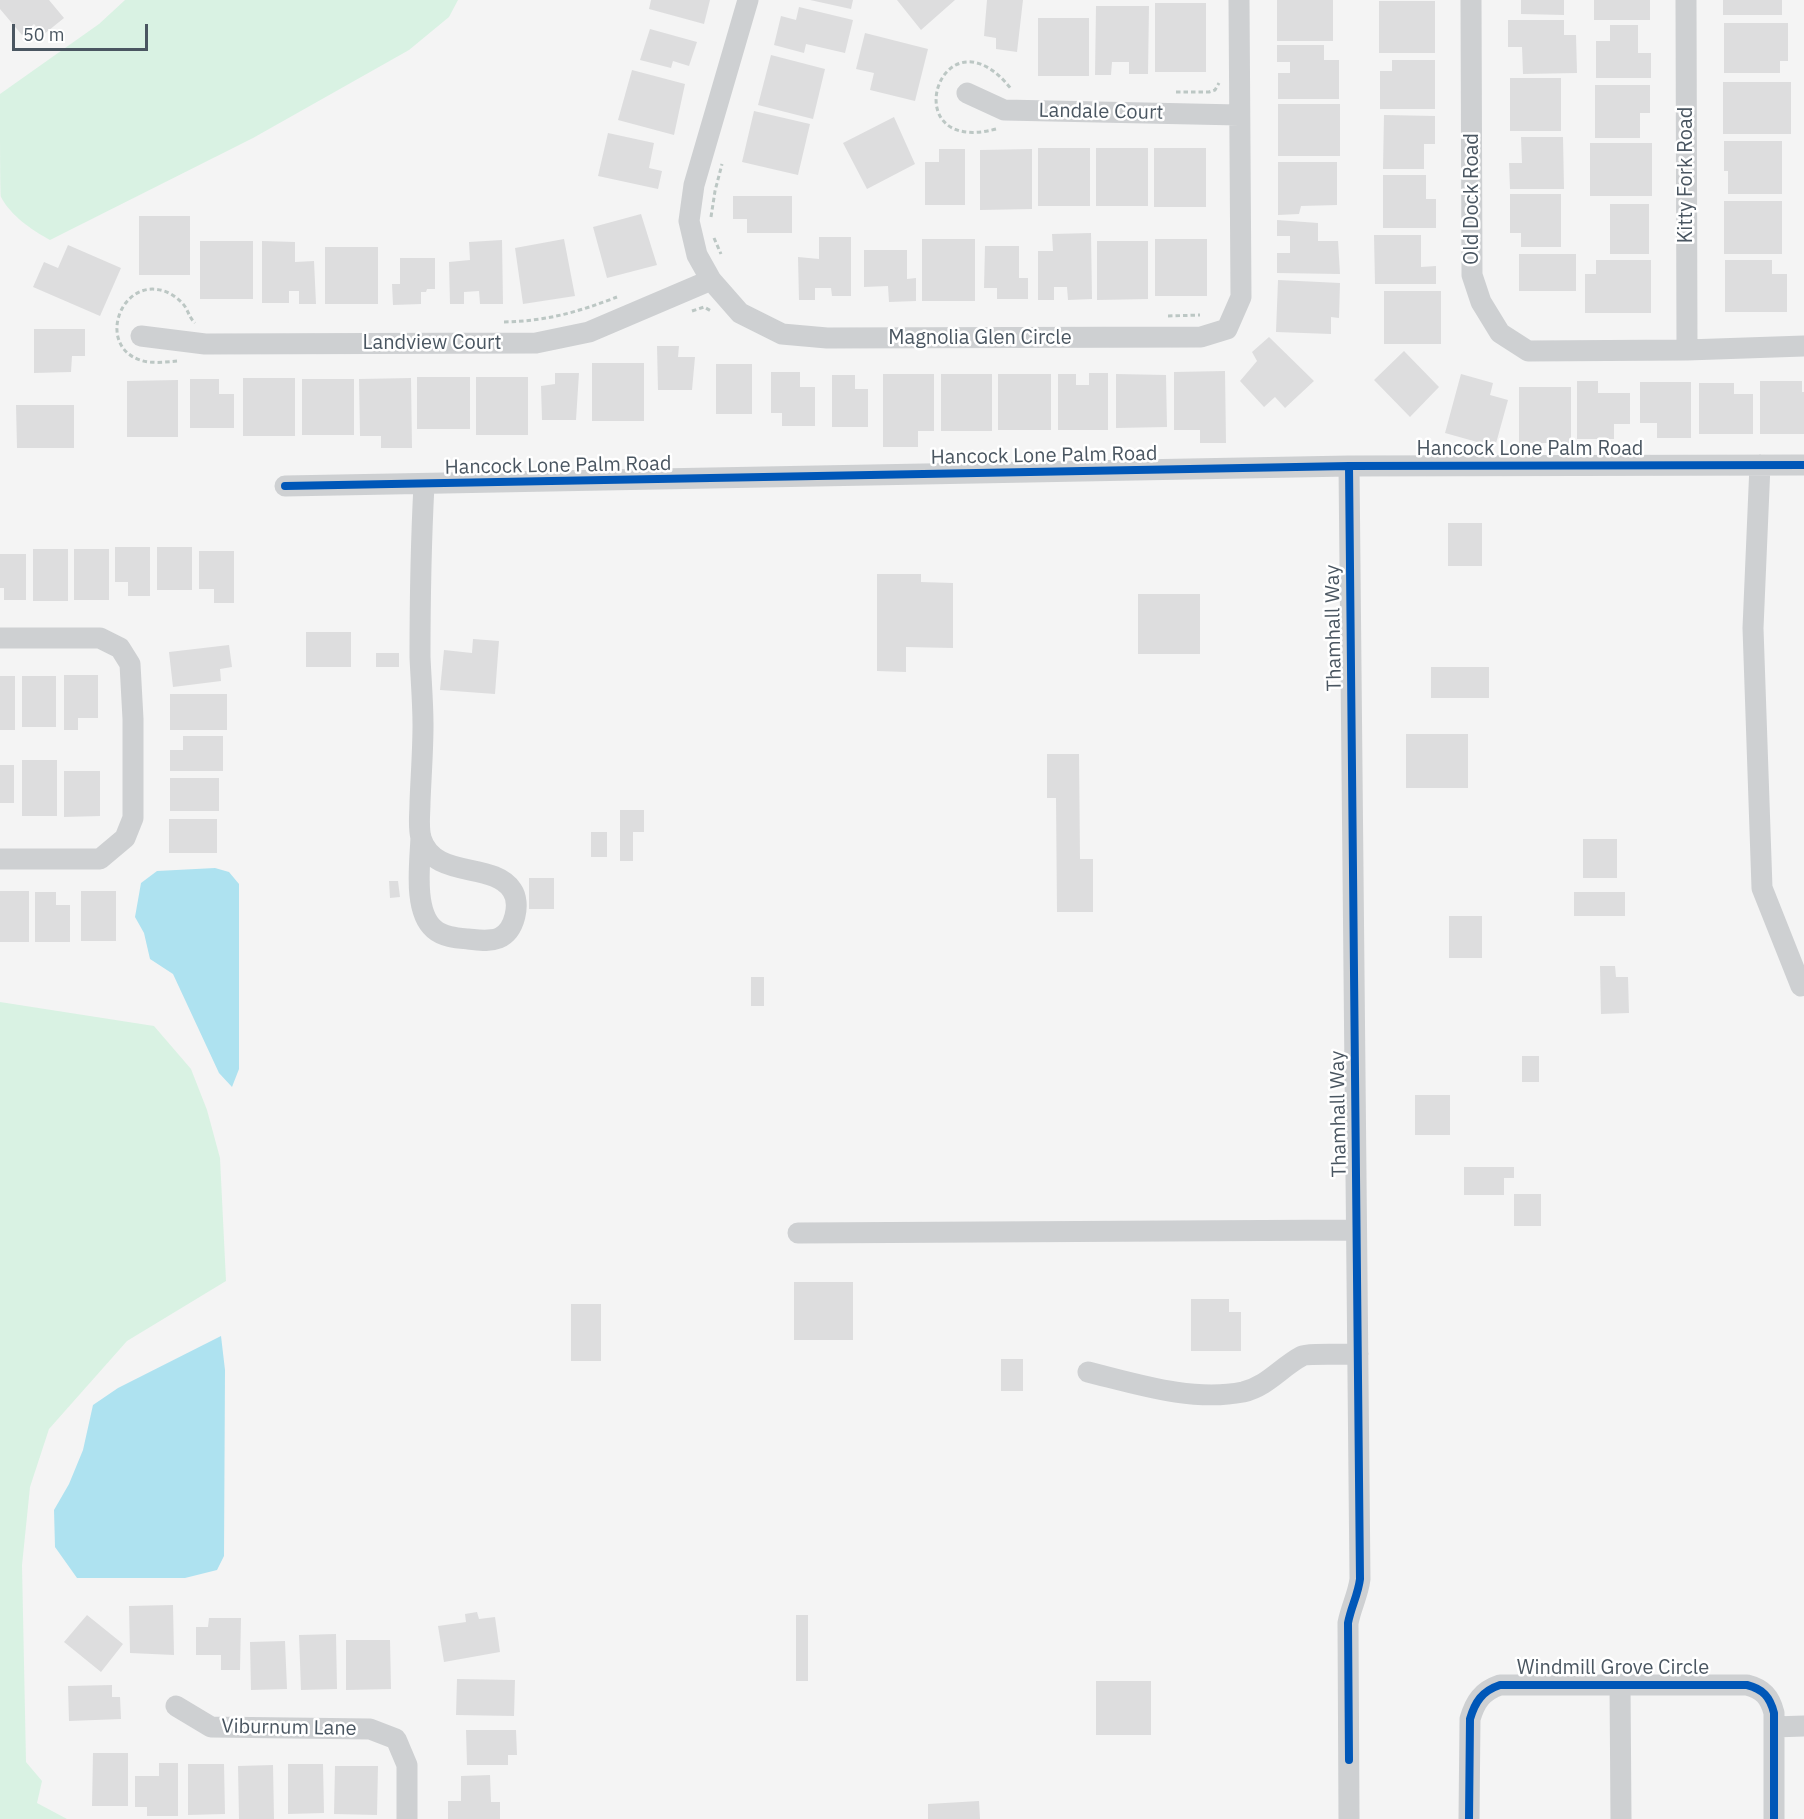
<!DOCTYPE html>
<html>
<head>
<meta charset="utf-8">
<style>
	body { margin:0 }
	#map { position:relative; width:1804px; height:1819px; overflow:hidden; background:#f4f4f4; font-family:"IBM Plex Sans",sans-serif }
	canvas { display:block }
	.scale { position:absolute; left:12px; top:24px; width:136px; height:27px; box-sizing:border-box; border:3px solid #4a5661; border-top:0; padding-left:8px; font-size:18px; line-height:21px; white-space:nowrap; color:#4a5661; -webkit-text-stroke:4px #fff; paint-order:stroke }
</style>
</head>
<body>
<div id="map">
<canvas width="1804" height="1819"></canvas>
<div class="scale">50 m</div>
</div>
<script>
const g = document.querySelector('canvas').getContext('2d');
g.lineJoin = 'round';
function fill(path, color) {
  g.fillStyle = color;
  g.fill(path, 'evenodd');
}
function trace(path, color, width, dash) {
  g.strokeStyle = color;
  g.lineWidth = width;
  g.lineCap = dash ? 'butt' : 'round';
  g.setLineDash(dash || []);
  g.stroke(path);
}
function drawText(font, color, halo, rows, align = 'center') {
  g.font = font + ' "IBM Plex Sans",sans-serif';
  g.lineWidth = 5;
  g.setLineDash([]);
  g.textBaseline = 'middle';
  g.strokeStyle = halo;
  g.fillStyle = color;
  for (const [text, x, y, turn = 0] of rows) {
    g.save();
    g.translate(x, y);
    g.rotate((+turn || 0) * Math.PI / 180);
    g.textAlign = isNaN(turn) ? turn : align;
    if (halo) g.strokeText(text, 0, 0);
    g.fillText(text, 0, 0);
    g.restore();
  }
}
fill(new Path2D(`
	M125,0H458L449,17L409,50L253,138L50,240C32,230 11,216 1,197C0,189 0,109 0,94L99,24Z
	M0,1002L154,1026L191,1069L207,1110L220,1158L226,1281L127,1341L49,1429L30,1487L22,1565L26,1762L42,1781L37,1803L67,1819H0Z`), '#d9f2e3');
fill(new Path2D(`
	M215,868L229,872L239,884V1069L232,1087L219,1073L173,974L150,959L144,933L135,917L141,883L157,871Z
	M221,1336L225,1370L224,1556L217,1570L185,1578H77L55,1547L54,1510L69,1484L83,1450L93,1405L118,1388Z`), '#aee2f0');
fill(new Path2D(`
	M0,0H49L64,18L43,35L34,24L22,35L0,9Z
	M651,0H710L704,24L649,9Z
	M810,0H853L851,9Z
	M897,0H955L921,30Z
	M987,0H1023L1017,52L996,49V38L984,36Z
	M1277,0H1333V41H1277Z
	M1521,0H1564V15L1521,14Z
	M1594,0H1650V20H1594Z
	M1723,0H1782V15H1723Z
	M1379,1H1435V53H1379Z
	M1155,3H1206V72H1155Z
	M1096,6H1149L1148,74H1129V62H1112L1111,75H1095Z
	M799,7L853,20L845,53L806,44L804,53L774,45L781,16L796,20Z
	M1038,18H1089V76H1038Z
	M1508,20H1564V35H1576L1577,73L1523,74L1522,47H1508Z
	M1724,23H1788V61H1780V73H1724Z
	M1610,25H1638V53H1651V78H1596V41H1610Z
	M650,29L697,42L689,66L673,61L671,68L640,60Z
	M865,33L928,49L915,101L870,90L874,73L856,69Z
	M1277,45H1324V60H1339V99H1278V73H1290V62H1277Z
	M771,55L825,69L813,119L758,105Z
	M1392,60H1435V109H1380V71H1392Z
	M632,70L685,84L674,135L618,120Z
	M1510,78H1561V131H1510Z
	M1723,82H1791V134H1723Z
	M1595,85H1650V113H1640V138H1595Z
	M1278,104H1340V156H1278Z
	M754,111L810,124L798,175L742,162Z
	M1384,115L1435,116V144H1424V169H1383Z
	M894,117L915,164L867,189L843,143Z
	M608,133L654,143L649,168L662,171L658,189L598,176Z
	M1521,137H1563L1564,189H1510L1509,163H1522Z
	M1724,141H1782V194H1728V171H1724Z
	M1590,143H1652V196H1590Z
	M1038,148H1090V206H1038Z
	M1096,148H1148V206H1096Z
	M1154,148H1206V207H1154Z
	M939,149H965V205H925V162H939Z
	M1032,149V209L980,210V150Z
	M1278,162H1337V205L1301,206L1299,214L1278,215Z
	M1383,175H1426V199H1436V228H1383Z
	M1510,194H1561V247H1521V233H1510Z
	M733,196H792V233H747V219H733Z
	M1724,201H1782V254H1724Z
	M1610,204H1649V254H1610Z
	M641,214L657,265L607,278L593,227Z
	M139,216H190V275H139Z
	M1277,220L1318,223V241H1338L1340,274L1277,273V253H1290V236H1277Z
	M1091,233L1092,299L1068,300L1067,287H1054V300H1038V251H1053L1052,234Z
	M1374,235H1421V267L1436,266V284H1375Z
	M819,237H851V296H832L831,288H815V300H799L798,257L819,259Z
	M564,239L575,296L523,304L515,248Z
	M922,239H975V301H922Z
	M1155,239H1207V296H1155Z
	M502,240L503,304H480L479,291L464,292V304H450L449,262L470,260L469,242Z
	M200,241H253V299H200Z
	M262,241L295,242V262L314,261L316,304H299V291H289V303H262Z
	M1097,241H1148V299L1097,300Z
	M68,245L121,268L100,316L33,287L44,262L58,268Z
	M985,246H1019V278H1028V299H997V288H984Z
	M325,247H378V304H325Z
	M864,250H907V279L916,278V301L889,302L888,286L864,287Z
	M1519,254H1576V291H1519Z
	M400,258H435V289H427L426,292H421V304L393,305L392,284H400Z
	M1596,260H1651V313H1585V274H1596Z
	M1725,260H1772V274H1787V312H1725Z
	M1278,280L1340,283L1339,318L1331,317V334L1276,332Z
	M1384,291H1441V344H1384Z
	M34,329H85V356H72L71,372L34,373Z
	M1269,337L1314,381L1285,408L1275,397L1264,407L1240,381L1257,361L1252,352Z
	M657,346H679L678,357H695L692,390H658Z
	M1404,351L1439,387L1410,417L1374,380Z
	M592,363H644V421H592Z
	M716,364H752V414H716Z
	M1225,371L1226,443H1200V430H1174V372Z
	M771,372H800V387H815V426H782V413H771Z
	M555,373H579L576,420H542L541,386L555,384Z
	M1089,373H1108V430H1058V374H1076V385H1089Z
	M883,374H934V431H918V447H883Z
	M941,374H992V431H941Z
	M998,374H1051V430H998Z
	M1116,374L1166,375L1167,427L1116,428Z
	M1461,374L1493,383L1490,395L1508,400L1495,447L1445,433Z
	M832,375H855V389H868V427H832Z
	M417,377H470V429H417Z
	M476,377H528V435H476Z
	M243,378H295V436H243Z
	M411,378L412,448H381V436H360L359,379Z
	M190,379H219V394H234V428H190Z
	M302,379H354V435H302Z
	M178,380V437H127V381Z
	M1577,381H1598V393H1630V424H1614V439H1577Z
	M1760,381H1802V392H1804V434H1760Z
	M1640,382H1691V438H1657V423H1640Z
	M1699,383H1734V394H1753V434H1699Z
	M1519,387H1571V443H1519Z
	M16,405H74V448H17Z
	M1448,523H1482V566H1448Z
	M115,547H150V596H128V582H115Z
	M157,547H192V590H157Z
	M33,549H68V601H33Z
	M74,549H109V600H74Z
	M199,551H234V603H214V589H199Z
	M0,554H26V600H4V588H0Z
	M877,574H921V582L953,583V648L906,647V672L877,671Z
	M1138,594H1200V654H1138Z
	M306,632H351V667H306Z
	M473,639L499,641L495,694L440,690L444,650L472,653Z
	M229,645L232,667L220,669L221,681L173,687L169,652Z
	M376,653H399V667H376Z
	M1431,667H1489V698H1431Z
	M64,675H98V718H78V730H64Z
	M0,676H15V730H0Z
	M22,676H56V727H22Z
	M170,694H227V730H170Z
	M1406,734H1468V788H1406Z
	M183,736H223V771H170V750H183Z
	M1047,754H1079L1080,859H1093V912H1057L1056,798H1047Z
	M22,760H57V816H22Z
	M0,765H14V803H0Z
	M64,771H100V816L64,817Z
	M170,778H219V811H170Z
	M620,810H644V832H633V861H620Z
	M169,819H217V853H169Z
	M591,832H607V857H591Z
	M1583,839H1617V878H1583Z
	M529,878H554V909H529Z
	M389,881H398L400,897L390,898Z
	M0,891H29V942H0Z
	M81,891H116V941H81Z
	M35,892H56V905H70V942H35Z
	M1574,892H1625V916H1574Z
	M1449,916H1482V958H1449Z
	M1600,966H1615L1616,977H1628L1629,1013L1601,1014Z
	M751,977H764V1006H751Z
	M1522,1056H1539V1082H1522Z
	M1415,1095H1450V1135H1415Z
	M1464,1167H1514V1178H1504V1195H1464Z
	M1514,1194H1541V1226H1514Z
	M794,1282H853V1340H794Z
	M1191,1299H1229V1312H1241V1351H1191Z
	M571,1304H601V1361H571Z
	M1001,1359H1023V1391H1001Z
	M173,1605L174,1655L130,1653L129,1606Z
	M477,1612L479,1619L495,1617L500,1652L444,1662L438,1626L466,1622L465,1614Z
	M87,1615L123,1644L101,1672L64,1642Z
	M796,1615H808V1681H796Z
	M209,1618H241L240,1670H221V1655H196V1627H208Z
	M336,1634L337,1689L301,1690L299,1635Z
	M346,1640H390L391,1689L346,1690Z
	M285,1641L287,1689L251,1690L250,1642Z
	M457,1679L515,1680L514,1716L456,1715Z
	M1096,1681H1151V1735H1096Z
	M112,1685V1697H120L121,1719L69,1721L68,1686Z
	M466,1730H516L517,1755H508V1765H467Z
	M93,1753H128V1806H92Z
	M159,1763H178V1816H147V1807H135V1776H159Z
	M188,1764H224L225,1814L188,1815Z
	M288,1764H323L324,1813L288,1814Z
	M273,1765L274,1819H239L238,1766Z
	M335,1766H378L377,1815L334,1814Z
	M490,1775L491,1802H500V1819H448V1801H461V1776Z
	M979,1801L980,1819H928V1804Z`), '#ddddde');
trace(new Path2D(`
	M1176,92H1209L1215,90L1219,83
	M996,129C891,157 942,0 1012,90
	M711,217L715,191L722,164
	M714,238L721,254
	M692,311L704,307L711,311
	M1168,316L1200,315
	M504,322C547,321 578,312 617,297
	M177,361C165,362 151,364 140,360C96,345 121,277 164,291C171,293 182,301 186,308C189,314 190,318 195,323`), '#bcc7c4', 3, [4.5, 3]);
trace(new Path2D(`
	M748,0L694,185L689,221L697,255L711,280L740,313L782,334L827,338L1201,337L1227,329L1241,297L1239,0
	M1471,0L1472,275L1481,302L1500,333L1528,351L1687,350L1804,346
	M1686,0L1687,350
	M967,93L1004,110L1239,115
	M141,336L205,344L536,343L589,332L711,280
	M1760,465L1753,628L1762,888L1801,986
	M285,486L1349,466L1804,465
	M0,638H100L120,648L130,664L133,719V818L125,838L100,859H0
	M421,837C420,863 413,911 434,929C443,937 457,938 468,939C479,940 489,942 499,938C515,931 521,903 512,890C493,861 434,880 421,838C418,827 420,814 420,802C421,776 423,751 423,725C423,702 421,680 420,657C420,600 421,542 424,485
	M798,1233L1356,1230
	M1088,1372C1137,1384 1192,1402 1243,1392C1268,1386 1281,1367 1302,1356C1308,1353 1348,1355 1358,1354
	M1620,1684L1621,1819
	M176,1706L211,1727L370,1729L396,1739L407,1765V1819
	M1774,1727L1804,1726
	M1349,1819L1348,1623C1351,1607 1358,1595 1360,1579L1349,466
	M1469,1819L1470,1719C1475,1702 1482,1691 1500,1685H1747C1763,1689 1770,1697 1774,1713V1819`), '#ced0d2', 21);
trace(new Path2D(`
	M285,486L1349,466L1804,465
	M1349,1760L1348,1623C1351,1607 1358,1595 1360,1579L1349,466
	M1469,1819L1470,1719C1475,1702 1482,1691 1500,1685H1747C1763,1689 1770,1697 1774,1713V1819`), '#0057b8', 8);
drawText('20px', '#4a5661', '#fff', [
	["Landale Court",1101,112,1],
	["Kitty Fork Road",1686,175,-90],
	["Old Dock Road",1472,199,-90],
	["Magnolia Glen Circle",980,338],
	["Landview Court",432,343],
	["Hancock Lone Palm Road",1530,449],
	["Hancock Lone Palm Road",1044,456,-1],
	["Hancock Lone Palm Road",558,466,-1],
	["Thamhall Way",1334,628,-91],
	["Thamhall Way",1339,1114,-91],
	["Windmill Grove Circle",1613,1668],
	["Viburnum Lane",289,1728,1]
]);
</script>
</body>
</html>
